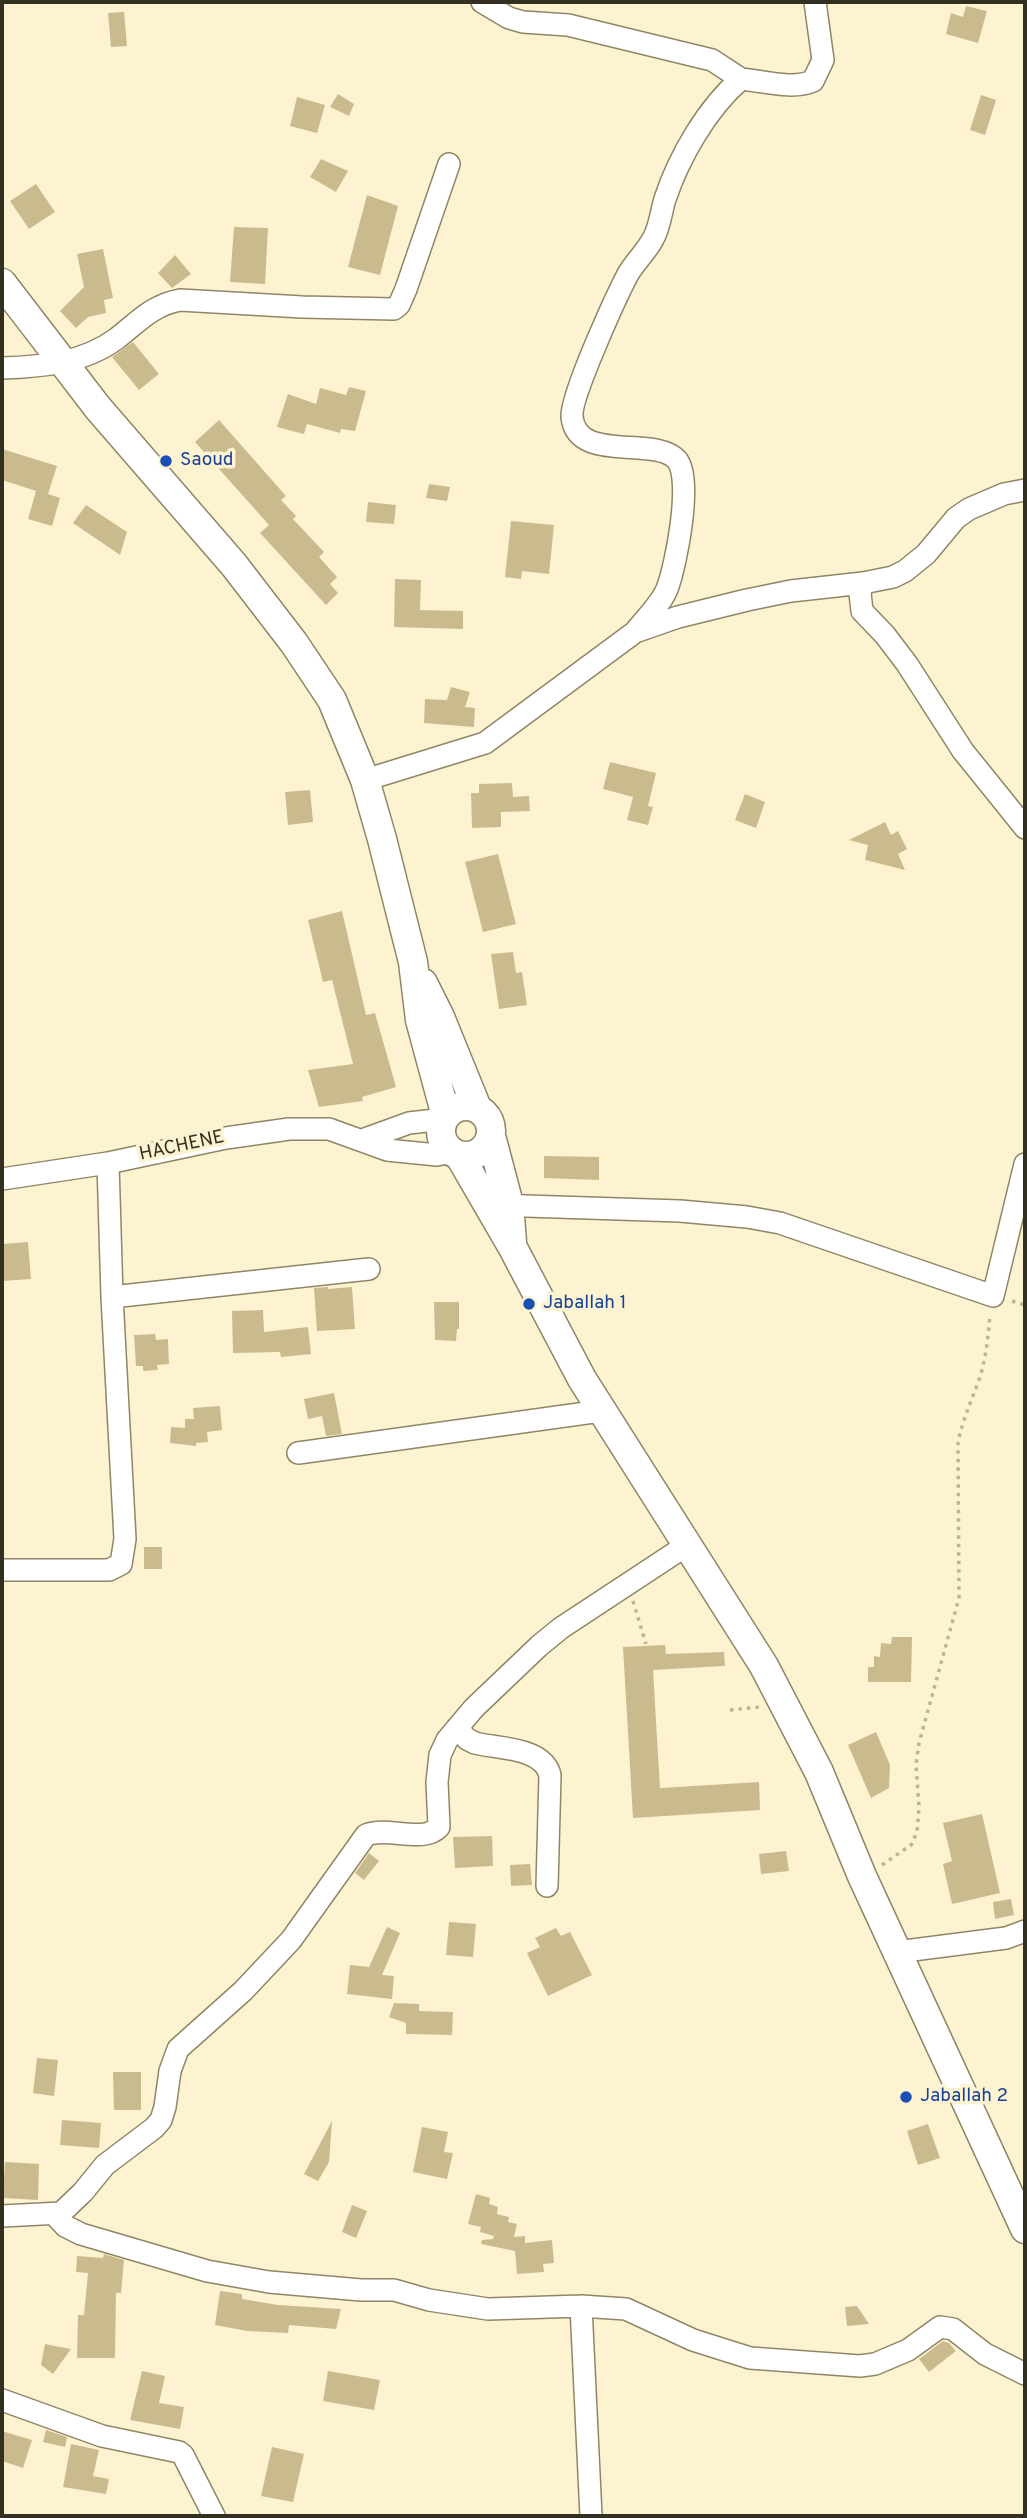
<!DOCTYPE html>
<html>
<head>
<meta charset="utf-8">
<style>
	body { margin:0 }
	#map { position:relative; width:1027px; height:2518px; overflow:hidden; background:#fef3d0; font-family:Overpass,sans-serif }
	canvas { display:block }
	.frame { position:absolute; inset:0; border:4px solid #332f21; pointer-events:none }
</style>
</head>
<body>
<div id="map">
<canvas width="1027" height="2518"></canvas>
<div class="frame"></div>
</div>
<script>
const g = document.querySelector('canvas').getContext('2d');
g.lineJoin = 'round';
function fill(path, color) {
  g.fillStyle = color;
  g.fill(path, 'evenodd');
}
function trace(path, color, width, dash) {
  g.strokeStyle = color;
  g.lineWidth = width;
  g.lineCap = dash ? 'butt' : 'round';
  g.setLineDash(dash || []);
  g.stroke(path);
}
function drawText(font, color, halo, rows, align = 'center') {
  g.font = font + ' Overpass,sans-serif';
  g.lineWidth = 7;
  g.setLineDash([]);
  g.textBaseline = 'middle';
  g.strokeStyle = halo;
  g.fillStyle = color;
  for (const [text, x, y, turn = 0] of rows) {
    g.save();
    g.translate(x, y);
    g.rotate((+turn || 0) * Math.PI / 180);
    g.textAlign = isNaN(turn) ? turn : align;
    if (halo) g.strokeText(text, 0, 0);
    g.fillText(text, 0, 0);
    g.restore();
  }
}
fill(new Path2D(`
	M966,6L987,11L978,43L946,34L951,13L963,17Z
	M124,12L127,46L111,47L108,13Z
	M338,94L354,104L349,116L330,107Z
	M981,95L996,100L985,135L970,130Z
	M297,97L325,105L317,133L290,126Z
	M321,159L348,171L336,192L310,177Z
	M36,184L55,212L29,229L10,201Z
	M367,195L398,206L380,275L348,267Z
	M234,227L268,228L265,284L230,282Z
	M103,249L113,298L104,300L106,313L88,317L76,328L60,311L84,287L77,254Z
	M175,255L191,274L172,288L158,273Z
	M133,342L159,374L139,390L112,357Z
	M349,387L366,391L355,431L341,429L340,433L307,424L304,434L277,427L288,394L316,404L320,388L346,395Z
	M219,420L286,496L281,500L296,516L293,519L324,552L319,557L337,577L330,584L338,593L326,605L260,533L269,525L195,442Z
	M2,449L57,466L48,494L60,498L52,526L28,519L36,491L2,480Z
	M429,484L450,487L447,501L426,498Z
	M368,502L396,505L394,524L366,522Z
	M86,505L127,532L120,555L73,523Z
	M511,521L554,525L549,574L522,571L521,579L505,577Z
	M395,579L421,580L420,610L463,611V629L394,627Z
	M451,687L470,692L465,707L475,708L474,727L424,723L425,699L447,700Z
	M610,762L656,773L648,806L653,807L648,825L627,820L633,797L603,789Z
	M512,783L513,797L529,796L530,811L501,812V827L472,828L471,793H479V784Z
	M310,790L313,822L288,825L285,792Z
	M745,794L765,802L756,828L735,820Z
	M885,822L891,835L898,831L907,849L898,854L905,870L865,860L868,845L849,840Z
	M498,854L516,924L483,932L465,862Z
	M342,911L366,1015L375,1013L396,1087L362,1097L363,1101L319,1107L308,1070L353,1064L332,980L323,982L308,920Z
	M513,952L516,973L522,972L527,1005L499,1009L491,954Z
	M544,1156L599,1157V1180L544,1178Z
	M28,1242L31,1279L2,1281V1244Z
	M328,1287V1289L352,1287L355,1329L317,1331L314,1288Z
	M434,1302H459V1329H457L456,1341L435,1340Z
	M263,1310L264,1332L308,1327L311,1354L281,1357L280,1352L233,1353L232,1311Z
	M155,1334L156,1340L168,1339L169,1364L157,1365L158,1370L143,1371V1366H136L134,1335Z
	M334,1393L342,1434L326,1436L322,1416L308,1419L304,1399Z
	M220,1406L222,1430L207,1432L208,1442L196,1443V1446L170,1443L171,1427L185,1428V1419H194L193,1408Z
	M144,1547H162V1569H144Z
	M892,1637H912L911,1682H868V1667H874V1656L880,1657L881,1643L891,1644Z
	M665,1645L666,1654L724,1652L725,1666L653,1670L660,1788L759,1782L760,1810L633,1818L623,1647Z
	M876,1732L890,1765L889,1788L871,1798L848,1745Z
	M982,1814L1000,1893L952,1904L943,1864L952,1861L943,1823Z
	M492,1836L493,1866L455,1868L453,1837Z
	M786,1851L789,1871L761,1874L759,1854Z
	M369,1853L379,1861L364,1880L355,1873Z
	M530,1864L532,1885L511,1886L510,1865Z
	M1011,1899L1014,1915L995,1919L993,1902Z
	M449,1922L476,1924L473,1957L446,1955Z
	M387,1927L400,1933L382,1975L394,1976L392,1999L347,1994L350,1965L369,1967Z
	M556,1928L561,1936L570,1932L592,1975L548,1996L527,1953L540,1947L535,1938Z
	M394,2003L419,2004V2011L453,2012L452,2035L406,2034V2023L389,2017Z
	M37,2058L58,2060L54,2096L33,2093Z
	M113,2072H141V2110H114Z
	M62,2120L101,2123L99,2148L60,2145Z
	M332,2121L329,2162L318,2181L304,2174Z
	M928,2124L940,2158L918,2165L907,2131Z
	M422,2127L448,2132L444,2152L453,2153L447,2179L413,2172Z
	M5,2162L39,2164L38,2200L3,2198Z
	M476,2194L490,2198L489,2204L498,2207L497,2214L509,2217L508,2222L517,2224L514,2237L525,2236V2243L552,2240L554,2263L543,2264L544,2272L517,2274L515,2251L481,2244L482,2240L493,2239L494,2236L480,2232L481,2227L468,2224Z
	M352,2205L367,2211L356,2238L342,2232Z
	M104,2254L124,2260L121,2293H116L115,2358H77L78,2315H84L88,2273L76,2272L77,2256L103,2258Z
	M220,2291L242,2294V2299L278,2305L341,2309L336,2329L289,2325L288,2333L247,2331L215,2325Z
	M857,2306L869,2324L847,2326L845,2307Z
	M943,2341L949,2343L956,2351L929,2372L919,2359Z
	M45,2344L71,2349L53,2374L41,2365Z
	M142,2371L165,2376L159,2403L184,2407L180,2429L130,2420Z
	M328,2371L380,2380L374,2410L323,2401Z
	M46,2430L67,2437L65,2447L43,2442Z
	M2,2431L32,2440L23,2468L2,2461Z
	M71,2444L99,2450L93,2476L109,2479L106,2494L63,2487Z
	M272,2447L304,2454L293,2502L261,2496Z`), '#cabb8f');
const minor = new Path2D(`
	M482,2L509,18L523,22L568,25L712,60L741,79
	M2,368C40,367 84,363 116,339C137,323 152,305 180,300L302,307L394,309L399,305L406,289L449,164
	M863,583L860,593L862,611L885,635L907,664L963,751L1025,828
	M635,632C645,619 661,604 667,589C676,566 693,479 677,460C655,435 577,464 572,417C570,397 617,295 628,274C635,262 646,252 653,239C660,227 661,212 665,199C679,157 707,108 741,79C764,81 792,90 813,81L823,60L815,2
	M365,780L485,743L635,632L678,617L747,600L791,591L863,583L893,577L905,571L926,554L956,518L969,509L1004,494L1025,490
	M362,1140L409,1123L444,1119
	M2,1179L108,1163L226,1138L289,1129H329L387,1150L437,1155L452,1152
	M495,1205L680,1211L747,1217L780,1223L993,1296L1025,1164
	M112,1297L369,1269
	M298,1453L601,1411
	M2,1570H109L121,1564L125,1539L112,1297L108,1163
	M457,1728L467,1739L475,1743C498,1749 543,1747 550,1775L547,1886
	M897,1952L1006,1938L1025,1931
	M54,2214L65,2226L81,2234L207,2271L269,2282L361,2290H394L429,2300L488,2309L581,2306L626,2309L693,2340L750,2358L860,2366L875,2364L908,2350L940,2327L953,2329L985,2354L1025,2374
	M2,2216L61,2213L83,2192L105,2165L154,2128L161,2120L165,2107L170,2071L178,2049L243,1991L291,1940L366,1835C388,1826 423,1844 439,1827L437,1782L440,1755L447,1740L474,1708L539,1646L561,1628L687,1545
	M581,2306L591,2516
	M2,2400L102,2436L179,2452L183,2455L214,2516`);
const major = new Path2D(`
	M2,283L98,408L234,565L294,643L332,700L365,780L382,839L413,962L420,1020L446,1116
	M423,983L440,1017L477,1108
	M441 1131a25 25 0 1 1 50 0a25 25 0 1 1-50 0Z
	M491,1136L509,1204L512,1242
	M459,1155L513,1248L582,1379L764,1666L819,1772L862,1876L1025,2229`);
trace(minor, '#908566', 24);
trace(major, '#908566', 31);
trace(new Path2D(`
	M1012,1301L1025,1305
	M633,1601L646,1644
	M730,1710L759,1707
	M882,1865L911,1845L917,1832L919,1807L916,1764L919,1743L959,1598L958,1443C962,1421 971,1402 979,1380C986,1359 988,1337 990,1315`), '#bdb498', 3.5, [3.5, 5]);
trace(minor, '#fff', 21);
trace(major, '#fff', 28);
for (const [x, y, r, color] of [
	[166,461,7,"#1a4fb4"],
	[529,1304,7,"#1a4fb4"],
	[906,2097,7,"#1a4fb4"]
]) {
  const dot = new Path2D();
  dot.arc(x, y, r, 0, 2 * Math.PI);
  g.fillStyle = color;
  g.fill(dot);
  trace(dot, '#fef3d0', 2.5);
}
drawText('19px', '#164399', '#fef3d0', [
	["Saoud",180,461],
	["Jaballah 1",543,1304],
	["Jaballah 2",920,2097]
], 'left');
drawText('19px', '#332f21', '#fef3d0', [
	["HACHENE",182,1147,-12]
]);
</script>
</body>
</html>
